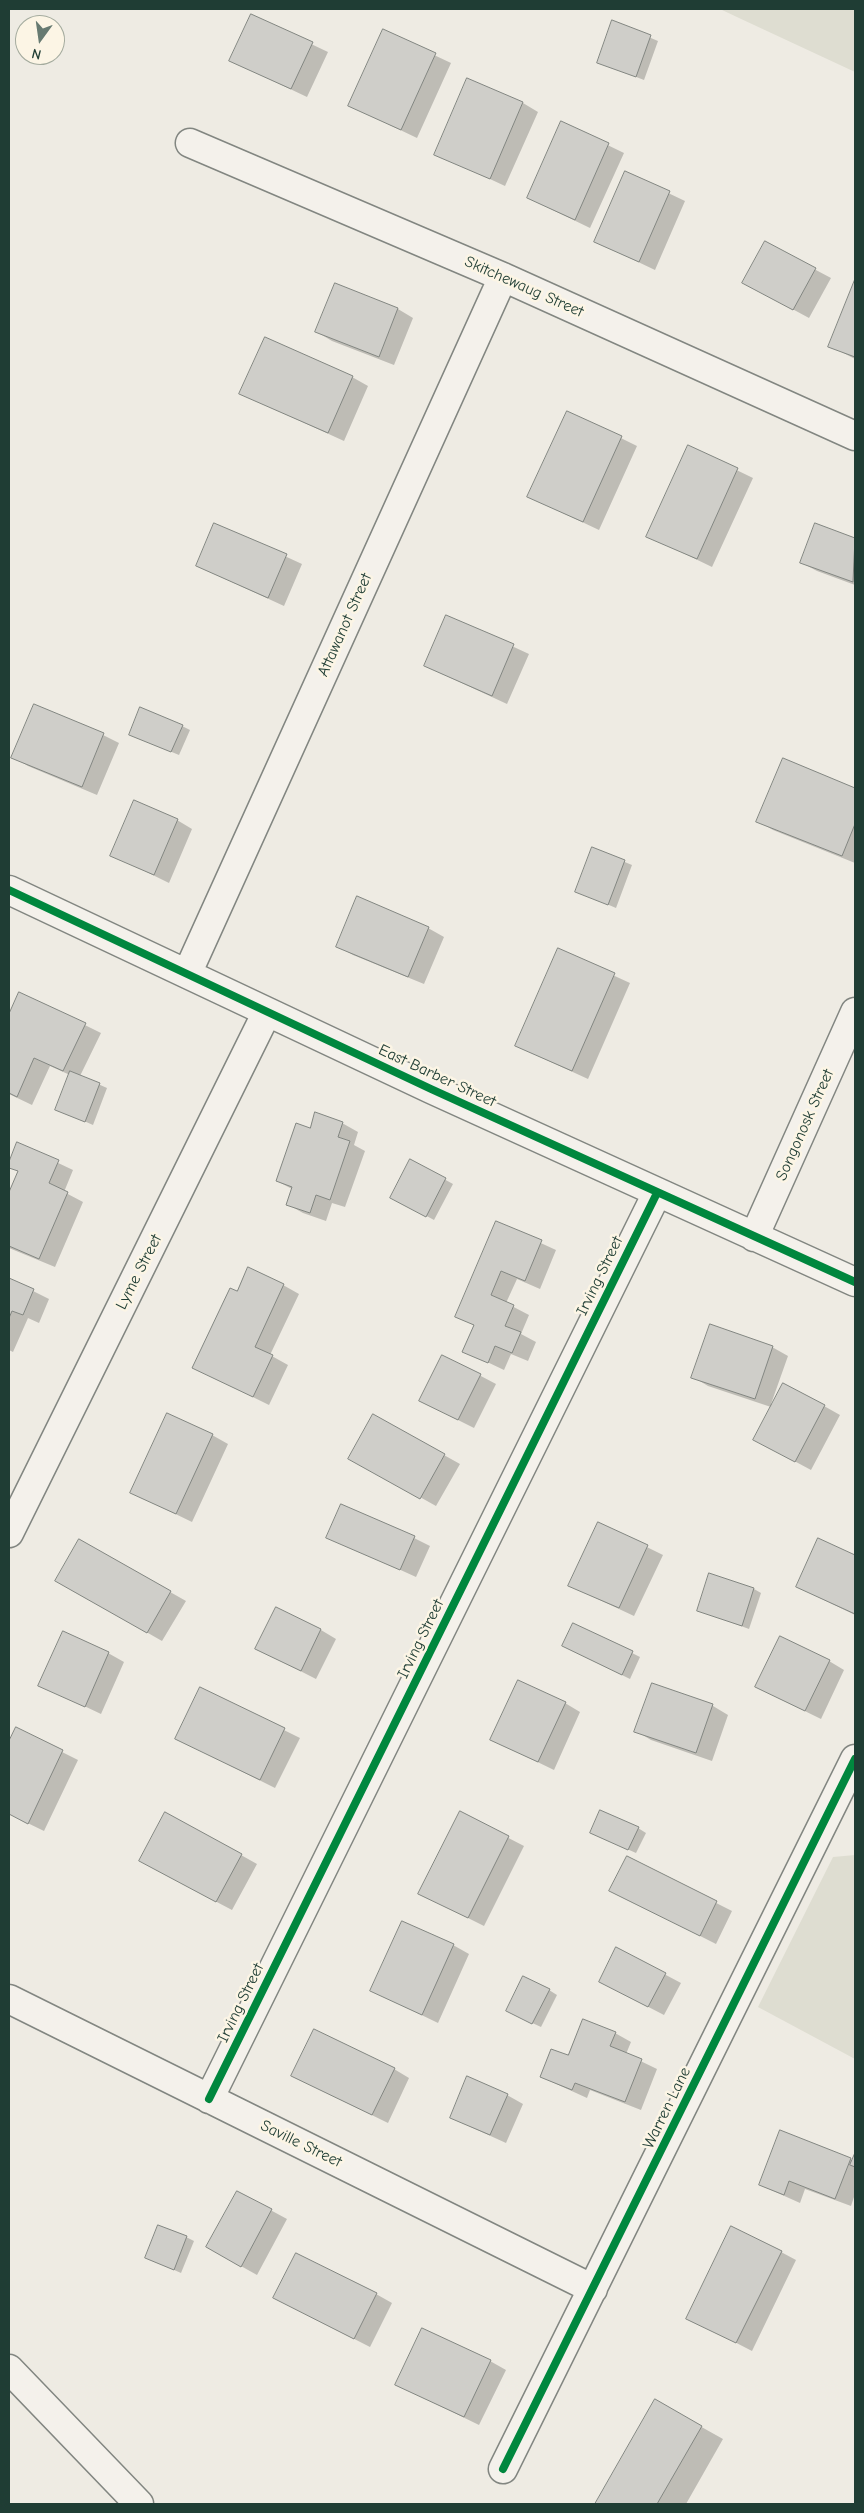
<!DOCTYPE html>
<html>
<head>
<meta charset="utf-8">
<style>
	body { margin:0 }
	#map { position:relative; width:864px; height:2513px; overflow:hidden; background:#eeebe3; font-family:"Comic Neue",sans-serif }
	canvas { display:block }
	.frame { position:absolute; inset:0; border:10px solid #1f3d34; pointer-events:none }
	.north { position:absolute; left:15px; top:15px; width:50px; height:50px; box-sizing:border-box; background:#fcf5e5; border:1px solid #a4ab9e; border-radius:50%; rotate:194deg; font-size:14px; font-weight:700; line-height:20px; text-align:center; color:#1f3d34 }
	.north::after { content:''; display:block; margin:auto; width:18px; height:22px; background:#677a71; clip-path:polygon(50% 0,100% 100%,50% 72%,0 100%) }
</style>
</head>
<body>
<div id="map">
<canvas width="864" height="2513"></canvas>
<div class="frame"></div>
<div class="north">N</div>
</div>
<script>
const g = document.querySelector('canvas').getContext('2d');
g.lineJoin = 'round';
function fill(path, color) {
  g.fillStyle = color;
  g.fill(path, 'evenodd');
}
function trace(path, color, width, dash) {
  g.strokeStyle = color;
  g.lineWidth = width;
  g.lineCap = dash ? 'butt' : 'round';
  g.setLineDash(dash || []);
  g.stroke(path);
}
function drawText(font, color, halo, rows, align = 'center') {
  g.font = font + ' "Comic Neue",sans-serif';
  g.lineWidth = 5;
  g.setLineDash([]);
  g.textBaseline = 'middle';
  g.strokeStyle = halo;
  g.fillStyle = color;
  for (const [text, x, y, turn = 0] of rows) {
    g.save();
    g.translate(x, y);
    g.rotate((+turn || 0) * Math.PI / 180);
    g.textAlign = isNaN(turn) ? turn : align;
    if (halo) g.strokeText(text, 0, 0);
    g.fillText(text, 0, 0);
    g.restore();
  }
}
fill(new Path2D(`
	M720,9H855V72L739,18Z
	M855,1855V2059L758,2007L833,1857Z`), '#deddd1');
fill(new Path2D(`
	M252,16L328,52L307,97L231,61Z
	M613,22L658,41L644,80L598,62Z
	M383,31L451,63L417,138L350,106Z
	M523,103L538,112L505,186L436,154Z
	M562,123L624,153L590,228L528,198Z
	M626,173L685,201L655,270L596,242Z
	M765,243L831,278L809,318L759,291Z
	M855,282V359L830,346Z
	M335,285L398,309L413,318L394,365L332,341L317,332Z
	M352,377L368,386L344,441L241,394Z
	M568,412L637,446L599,530L529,497Z
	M689,447L753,478L712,567L648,536Z
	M215,524L302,564L284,606L197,566Z
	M816,524L855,539V585L817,571L802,563Z
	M447,616L529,654L507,704L425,666Z
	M35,706L103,735L119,743L97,795L28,766L13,757Z
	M182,726L190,730L179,755L138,738Z
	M784,760L855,789V863L773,830L758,821Z
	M177,820L192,829L169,883L112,855Z
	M593,849L632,865L616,908L576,891Z
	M428,928L444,937L424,984L353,955L337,946Z
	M558,950L630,983L588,1079L516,1046Z
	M20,993L101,1033L80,1076L107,1088L93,1125L57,1109L70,1075L50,1066L32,1105L9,1094V1016Z
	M342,1123L358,1132L354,1145L365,1151L345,1207L332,1203L326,1221L303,1213L287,1204L292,1189L277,1181L310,1130Z
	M18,1144L73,1170L64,1192L83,1202L55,1267L9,1248V1196L19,1172L9,1165Z
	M411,1161L453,1184L434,1220L399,1201Z
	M497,1223L556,1250L540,1289L517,1279L506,1303L529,1315L521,1334L536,1342L528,1361L511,1354L504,1370L464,1351L475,1326L457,1316Z
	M9,1279L49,1299L39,1323L28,1318L13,1352L9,1350Z
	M283,1285L299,1294L270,1355L288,1365L269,1405L194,1368L237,1292Z
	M772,1347L788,1356L771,1404L824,1406L840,1415L811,1470L770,1448L771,1407L708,1386L693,1377Z
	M443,1356L496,1384L474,1428L420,1401Z
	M374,1416L460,1464L436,1506L350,1458Z
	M212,1435L228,1444L192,1522L132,1493Z
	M598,1523L663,1555L634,1616L570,1586Z
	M328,1537L414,1538L430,1546L416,1577Z
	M818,1540L855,1556V1615L797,1587Z
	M80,1541L186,1601L162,1641L57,1581Z
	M754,1589L761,1593L749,1629L698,1610Z
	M574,1624L640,1657L630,1679L571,1650Z
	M321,1630L336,1639L316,1679L257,1649Z
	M108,1653L124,1662L101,1714L40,1685Z
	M829,1661L844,1670L821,1719L772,1695Z
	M652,1684L713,1706L728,1715L712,1761L651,1740L636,1731Z
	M201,1689L300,1738L275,1788L177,1739Z
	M565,1703L580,1712L554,1770L492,1740Z
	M16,1729L78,1760L44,1831L9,1814V1744Z
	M166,1813L257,1864L232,1910L156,1870Z
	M460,1813L524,1846L484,1926L420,1894Z
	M638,1828L646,1833L636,1853L591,1833Z
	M627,1858L732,1911L716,1944L611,1891Z
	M453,1945L469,1954L438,2023L372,1991Z
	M617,1949L681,1983L664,2015L600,1982Z
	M549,1990L557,1995L541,2027L515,2015Z
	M615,2033L631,2042L626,2054L657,2069L641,2110L590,2090L587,2098L541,2077L568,2057Z
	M394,2069L409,2078L388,2123L292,2076Z
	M507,2095L523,2104L506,2143L451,2118Z
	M855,2156V2194L851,2206L805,2189L800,2203L760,2185L850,2159L853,2161Z
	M237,2192L287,2219L257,2275L223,2256Z
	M186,2237L194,2241L181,2273L147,2258Z
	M781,2252L796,2260L752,2351L688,2318Z
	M376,2294L392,2303L370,2347L274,2298Z
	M490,2361L506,2370L479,2425L397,2385Z
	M655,2401L723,2439L686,2504H596Z`), '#0003');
const building = new Path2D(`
	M251,14L313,42L291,89L229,61Z
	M612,20L651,35L636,77L597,63Z
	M383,29L436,53L401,130L348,106Z
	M467,78L523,102L490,179L434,155Z
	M561,121L609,143L575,220L527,198Z
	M625,171L670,191L639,262L594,242Z
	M765,241L816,268L793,310L742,283Z
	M855,279V357L828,347Z
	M335,283L398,308L379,357L315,332Z
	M265,337L353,376L328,433L239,394Z
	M567,411L622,436L583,522L527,497Z
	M688,445L738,468L697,559L646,537Z
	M214,523L287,554L268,598L196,566Z
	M815,523L855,538L853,582L800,563Z
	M446,615L514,644L492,696L424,666Z
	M34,704L104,733L82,787L11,758Z
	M140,707L183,725L171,752L129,735Z
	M783,758L855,788V824L842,856L756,822Z
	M134,800L178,819L154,875L110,856Z
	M592,847L625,860L608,905L575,892Z
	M357,896L429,927L408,977L336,947Z
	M558,948L615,973L572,1071L515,1046Z
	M19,992L86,1023L63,1071L34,1058L17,1097L9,1093V1014Z
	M70,1071L100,1083L85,1122L55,1110Z
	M315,1112L343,1122L338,1137L350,1141L330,1200L316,1195L310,1213L286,1205L292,1187L276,1181L296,1123L310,1128Z
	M17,1142L59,1160L49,1183L68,1192L39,1259L9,1246V1192L18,1171L9,1168V1162Z
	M410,1159L446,1178L426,1217L390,1198Z
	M496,1221L542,1240L525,1281L501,1271L491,1295L514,1305L505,1326L521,1332L512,1353L495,1346L488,1363L462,1352L474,1325L455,1317Z
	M248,1267L284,1284L255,1347L273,1355L253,1397L192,1368L230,1288L237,1291Z
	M9,1278L34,1289L23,1315L12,1311L9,1318Z
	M710,1324L773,1346L755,1399L691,1378Z
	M442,1355L481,1374L458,1420L419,1401Z
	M783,1383L825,1405L795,1462L753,1440Z
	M167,1413L213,1434L176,1514L130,1493Z
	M373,1414L445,1454L420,1499L348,1459Z
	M341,1504L415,1536L400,1570L326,1538Z
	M598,1522L648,1545L619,1608L568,1586Z
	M818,1538L855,1555V1614L796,1587Z
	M79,1539L171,1591L147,1633L55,1581Z
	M709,1573L754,1588L742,1626L697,1611Z
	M276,1607L321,1629L301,1671L255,1649Z
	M573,1623L633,1651L622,1675L562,1646Z
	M63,1631L109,1652L85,1707L38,1686Z
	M780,1636L830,1660L805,1711L755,1687Z
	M518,1680L566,1702L538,1762L490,1740Z
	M652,1683L713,1704L696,1753L634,1732Z
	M200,1687L285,1728L260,1780L175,1739Z
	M16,1727L63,1750L28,1824L9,1814V1741Z
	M600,1810L639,1827L628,1850L590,1833Z
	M460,1811L509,1836L468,1918L418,1894Z
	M165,1812L242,1854L216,1902L139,1861Z
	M627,1856L717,1901L700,1936L609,1891Z
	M402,1921L454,1944L422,2015L370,1991Z
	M616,1947L666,1973L648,2007L599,1982Z
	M523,1976L550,1989L532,2024L506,2011Z
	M583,2019L616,2032L610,2046L642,2059L625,2102L575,2083L572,2090L540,2077L551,2049L568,2055Z
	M314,2029L395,2068L372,2115L291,2076Z
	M467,2076L508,2094L490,2135L450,2118Z
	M780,2130L851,2158L835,2199L789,2181L784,2195L759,2185Z
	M855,2153V2167L850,2165Z
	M237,2191L272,2209L241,2267L206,2247Z
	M158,2225L187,2236L174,2270L145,2258Z
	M731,2226L782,2251L736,2343L686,2319Z
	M296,2253L377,2293L354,2339L273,2298Z
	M422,2328L491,2360L464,2417L395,2385Z
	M655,2399L702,2426L657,2504H595Z`);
fill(building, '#cfcec9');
trace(building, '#828681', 1);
const minor = new Path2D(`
	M190,143L503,277L855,436
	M9,890L431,1089L855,1282
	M187,974L503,277
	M754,1237L855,1012
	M9,1533L267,1012
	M9,1999L593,2289
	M209,2099L657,1193
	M503,2469L855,1759`);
const motorway = new Path2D(`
	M9,2369L139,2504`);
trace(minor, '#828681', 31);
trace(motorway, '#828681', 31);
trace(minor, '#f4f1eb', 28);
trace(motorway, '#f4f1eb', 28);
trace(new Path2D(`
	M9,890L431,1089L855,1282
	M209,2099L657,1193
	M503,2469L855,1759`), '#00873e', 8);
drawText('16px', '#1f3d34', '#fcf5e5', [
	["Skitchewaug Street",524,287,24],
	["Attawanot Street",345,625,-66],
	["East Barber Street",437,1076,25],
	["Songonosk Street",805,1125,-66],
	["Lyme Street",139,1272,-63],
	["Irving Street",600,1276,-64],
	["Irving Street",421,1639,-64],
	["Irving Street",241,2003,-64],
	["Warren Lane",667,2108,-64],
	["Saville Street",301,2144,26]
]);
</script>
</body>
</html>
